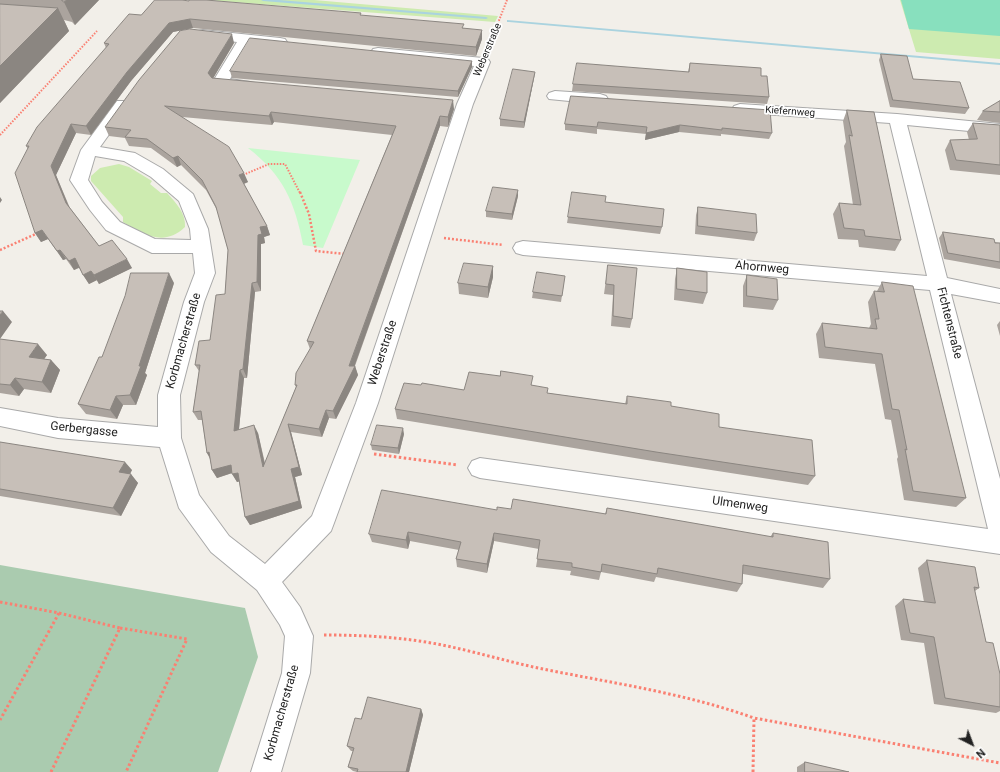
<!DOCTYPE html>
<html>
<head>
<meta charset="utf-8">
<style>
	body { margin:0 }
	#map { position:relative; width:1000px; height:772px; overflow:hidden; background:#f2efe9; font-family:Roboto,sans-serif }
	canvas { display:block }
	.north { position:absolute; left:952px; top:724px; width:40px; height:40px; -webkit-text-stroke:3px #fff; paint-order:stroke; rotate:138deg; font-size:11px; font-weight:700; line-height:16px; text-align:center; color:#222 }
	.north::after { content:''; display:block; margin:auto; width:14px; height:18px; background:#222; clip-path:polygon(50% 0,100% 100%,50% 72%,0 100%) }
</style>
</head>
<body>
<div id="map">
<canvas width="1000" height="772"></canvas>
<div class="north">N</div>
</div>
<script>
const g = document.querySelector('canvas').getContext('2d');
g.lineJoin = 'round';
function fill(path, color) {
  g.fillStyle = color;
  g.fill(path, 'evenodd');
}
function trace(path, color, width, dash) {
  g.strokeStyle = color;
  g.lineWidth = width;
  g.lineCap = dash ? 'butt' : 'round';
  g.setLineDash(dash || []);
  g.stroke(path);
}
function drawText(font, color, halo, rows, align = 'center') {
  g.font = font + ' Roboto,sans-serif';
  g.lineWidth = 3.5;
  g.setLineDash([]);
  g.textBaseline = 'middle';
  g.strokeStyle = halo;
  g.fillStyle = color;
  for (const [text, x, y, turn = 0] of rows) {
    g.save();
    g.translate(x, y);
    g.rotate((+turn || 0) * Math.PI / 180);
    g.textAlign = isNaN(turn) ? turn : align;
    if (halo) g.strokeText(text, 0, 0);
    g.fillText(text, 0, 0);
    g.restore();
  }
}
fill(new Path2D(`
	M207,0H314L498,16L495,22Z
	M900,0H940L1000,8V59L916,52Z
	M119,164L129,167L152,181L150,184L161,193H167C176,203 186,213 185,227C164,247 144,235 123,222V217L91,181V176L100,168Z`), '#cdebb0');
fill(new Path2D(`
	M0,565L245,608L258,657L218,772H0Z`), '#aacbaf');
fill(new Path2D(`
	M248,148L360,160L323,248L303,245C295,202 283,175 248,148Z`), '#c8facc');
fill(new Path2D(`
	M901,0H1000V36L909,29Z`), '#88e0be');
fill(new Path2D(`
	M261,0H279L486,17L488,18L486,19L263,1Z
	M507,20L1000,63V65L509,22H507Z`), '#aad3df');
const minor = new Path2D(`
	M203,30L280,38L285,39L287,42L285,45L280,46L251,43L230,79L250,82L253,85L250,88C240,91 225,89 215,86L212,83L237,42L198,37L196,34L198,31Z
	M378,48L483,58L488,59L490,62L473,104L378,403L334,523L331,531L282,582L300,607L313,636L310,673L281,772H251L282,673L285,636L280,625L257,590L211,552L179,508L160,447L58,438L0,426V408L58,418L158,427V395L184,302L195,273L193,253H152L106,230L90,210L70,180L81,150L117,101H129L131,104L100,147L135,153L163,169L193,194L208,229L215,273L204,302L180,395L181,438L199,495L229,536L265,564L312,516L356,403L457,104L474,66L373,55L371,52L373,49ZM95,156L124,161L151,177L179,201L190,229L191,240L155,239L120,222L102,202L88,180Z
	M555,91L600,94L606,96L608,99L606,102L600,104L549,99L547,96L549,93Z
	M740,104L897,114L1000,124V134L907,125L947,278L1000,289V303L951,294L1000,479V554L480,478L472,475L468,468L472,461L480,458L988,529L930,290L523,255L516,253L513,248L516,243L523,241L927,276L890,123L734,112L732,109L734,106Z`);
trace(minor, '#a9a9a9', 2);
trace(new Path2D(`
	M489,46L507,0
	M0,135L97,31
	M243,175L269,164H285L300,193`), '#fa8072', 2, [1.5, 1.5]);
trace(new Path2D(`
	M300,192L309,214L316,251L345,254
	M444,238L503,245
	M0,250L38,233`), '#fa8072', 2.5, [2, 2]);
trace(new Path2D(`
	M374,454L458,465
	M0,602L59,613L0,720
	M120,628L187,639L126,772
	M324,635C363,635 403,637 442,645C477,652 512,663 548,670C618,684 687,694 754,718
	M51,772L120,628L59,613
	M753,772L754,718L1000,763`), '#fa8072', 3, [2.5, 2.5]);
fill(minor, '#fff');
fill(new Path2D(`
	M0,0H99L75,25L72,22L64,20L69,31L0,103Z
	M141,15L362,16L464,28L482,39L476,56L193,28L173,32L131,81L91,135L76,133L56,175L70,208L99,246L132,268L99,284L97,280L89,284L79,268L74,270L66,259L63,260L48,239L41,242L35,233L28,149L26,146L106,48L104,43Z
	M234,43L213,78L454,109L448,127L440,126L355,366L358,375L336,419L329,418L322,437L291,432L302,475L295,477L302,508L250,525L245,517L239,481L237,482L232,473L217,478L212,470L210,459L207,453L202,420H198L193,412L199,371L195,365L210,340L225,294L228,250L218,212L206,190L181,165L177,167L151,148L129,146L125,138L109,136L105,127ZM182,117L272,125L274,122L392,135L307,341L310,349L295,385L296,387L265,463L258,433L239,429L244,378H247L255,292L261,291V244L265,243L264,237L270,235L267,226L244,184L248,182Z
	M881,54L913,79L969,108L965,114L890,107L879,60Z
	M472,61V67L458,97L232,78L230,71Z
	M690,63L761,76L769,97L767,104L572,91L573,84L688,72Z
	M535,72L534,78L524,128L500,126V119Z
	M571,96L772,133L769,139L721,134V136L679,132L645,140L646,134L597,129V134L565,130V124Z
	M1000,101V123L977,120L983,111Z
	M847,110L901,240L895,251L859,247L858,240L838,239L833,214L839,203L853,205L844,146L846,142L843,121Z
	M973,123L1000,125V175L950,170L945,150L950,140H969L967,132Z
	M518,196L512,220L486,217V211Z
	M605,202L662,227L660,234L567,223L568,217Z
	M698,207L757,233L754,241L695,234L696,215Z
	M943,232L1000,243V269L944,259L939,238Z
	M608,265L632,319L630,328L611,326L613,295L604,294Z
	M493,266V277L488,298L459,294L458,283Z
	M677,268L707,293L703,304L674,300L675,279Z
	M747,275L778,300L773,310L743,307V286Z
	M564,282L561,302L532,298L533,292Z
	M882,282L966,498L956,507L904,500L897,459L898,457L891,420L885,419L875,364L819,358L816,334L822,323L869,328L871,324L868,302L874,291H877Z
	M174,283L145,373L147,375L136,405H123L117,419L86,414L78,404L102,357Z
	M1000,321V336L997,325Z
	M0,339L47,355L44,359L51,360L60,370L51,393L24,389L19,396L0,393Z
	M500,376L532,385L547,393L625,404L627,396L671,406L719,427L815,476L808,485L653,461L397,419L395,409L421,385L464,390Z
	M404,434L399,454L372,450L371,445Z
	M0,442L132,470L130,474L138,483L121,516L0,496Z
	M607,508L770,537L773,533L830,579L823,588L743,574L742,584L737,592L656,577L654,582L601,572L599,580L570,575L571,571L536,567L539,549L494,541L487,573L457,567L456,559L459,550L410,541L408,549L372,542L369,534L497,510L511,509L605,514Z
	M927,560L979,588L975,591L986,642L1000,674V711L996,713L934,704L924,643L901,640L895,606L903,599L924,602L918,568Z
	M421,709L423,715L409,772H357L353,771L348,767L353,751H351L347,746L361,719Z
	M805,762L849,772H797V767Z`), '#aba49e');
fill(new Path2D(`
	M67,0H99L75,25L64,2Z
	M58,8L69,31L0,103V66Z
	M190,19L193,28L173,32L131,81L91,135L86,126L127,72L169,23Z
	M482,30V39L476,56V47Z
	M232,34L234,43L211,82L208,73Z
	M472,61V67L458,97V91Z
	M535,72L534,78L524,128V122Z
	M453,100L454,109L448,127V117Z
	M271,112L274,122L272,125L269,116Z
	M440,116V126L353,370L355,366L358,375L336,419L333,411Z
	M71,124L76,133L56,175L71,212L66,203L51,166Z
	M680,125L679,132L645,140L646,133Z
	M178,156L181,165L177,167L173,158Z
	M244,173L248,182L243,184L239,175Z
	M518,190V196L512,220V214Z
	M0,197L2,200L0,203Z
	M267,226L270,235L264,237L265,243L261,244V291L257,282L258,235L260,227Z
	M42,230L48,239L41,242L35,233Z
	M60,250L66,259L63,260L57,251Z
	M75,258L80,267L74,270L69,261Z
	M127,259L132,268L99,284L94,275Z
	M493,266V277L488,298V287Z
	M91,271L97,280L89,284L83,275Z
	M169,273L174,283L145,373L147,375L136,405L130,395L139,366Z
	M252,283L255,292L247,378L243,369Z
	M3,311L12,322L0,339V315Z
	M38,344L47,355L38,368L29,357Z
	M51,360L60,370L51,393L42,382Z
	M240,370L244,378L238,439L234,431Z
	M15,378L24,389L19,396L10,385Z
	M116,396L123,405L117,419L110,410Z
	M326,410L329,418L322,437L319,429Z
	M288,424L291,432L302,475L295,477L302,508L250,525L245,517Z
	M254,425L258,433L267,475L263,467Z
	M403,428L404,434L399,454L398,448Z
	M209,452L212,461L207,453Z
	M125,462L132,470L126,481L119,472Z
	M231,465L235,472L217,478L212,470Z
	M238,473L242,481L237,482L232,474Z
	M131,474L138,483L121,516L113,508Z
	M408,532L410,541L408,549L406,540Z
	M494,533V541L487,573V564Z
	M421,709L423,715L409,772H406Z`), '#8b8681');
const building = new Path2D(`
	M62,0H67L64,2Z
	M155,0H182L189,1V0H206L361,13L360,15L464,24L462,28L482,30L476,47L190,19L169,23L127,72L86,126L71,124L51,166L66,203L99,246L112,240L127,259L94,275L91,271L83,275L75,258L69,261L60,250L57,251L42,230L35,233L15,173L29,146H26L37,127L109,44L104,43L129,14L141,15Z
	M0,4L58,8L0,66Z
	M190,29L232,34L208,73L212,78L453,100L448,117L440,116L349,366H355L333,411L326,410L319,429L288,424L299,467L291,469L299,501L245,517L238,473L232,474L231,465L212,470L209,452L207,453L201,411L193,412L200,365H195L199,341L210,340L216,295L225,294L228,250L216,207L202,180L178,156L173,158L147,139L125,137L131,130L105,127L139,80L180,31ZM165,106L269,116L271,112L396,126L307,341L314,342L296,373L295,385H297L263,467L254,425L234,431L240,370L243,369L252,283L257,282L258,235L262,234L260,227L267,226L239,175L244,173L229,147Z
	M250,38L472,61L458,91L230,71Z
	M881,54L907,56L913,79L960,82L969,108L893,100Z
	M577,63L689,72L690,63L761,68V76H767L769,97L573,84Z
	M513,69L535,72L524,122L500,119Z
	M571,96L770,110L772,133L722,128V130L680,125L646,133L647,127L598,122L597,127L565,124Z
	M1000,101V112L983,111Z
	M847,110L874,112L901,240L865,236L864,230L844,228L839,203L861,205L849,135L852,136Z
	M973,123L1000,125V165L956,160L950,140L977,139Z
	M493,187L518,190L512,214L486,211Z
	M572,192L606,196L605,202L664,209L662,227L568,217Z
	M698,207L756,214L757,233L698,226Z
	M943,232L994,239L995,243H1000V262L948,253Z
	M464,263L493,266L488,287L458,283Z
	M608,265L637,268L632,319L613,316L614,285L606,284Z
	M677,268L707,272V293L677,289Z
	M537,272L565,276L562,296L533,292Z
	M131,273H169L139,366H141L130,395L116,396L110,410L78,404L99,357H102L125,296Z
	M747,275L777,279L778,300L747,296Z
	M882,282L913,286L966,498L913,491L905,449L907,450L899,410L892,409L882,354L825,347L822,323L877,329L875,319H879L874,291L884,292Z
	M0,311H3L0,315Z
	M0,339L38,344L29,357L51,360L42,382L15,378L10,385L0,384Z
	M501,371L533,376L531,385L548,388L547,393L627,404V396L671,402V406L719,414V427L812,440L815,476L656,452L395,409L404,383L421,385L422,383L464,390L469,372L500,376Z
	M377,425L403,428L398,448L371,445Z
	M0,442L125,462L119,472L131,474L113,508L0,489Z
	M382,490L497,510V507L511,509L513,499L606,514L607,508L773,537V533L828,542L830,579L743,565L742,584L658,568L657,574L602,564L601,572L572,567V563L537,559L540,540L494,533L487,564L456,559L461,542L408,532L406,540L369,534Z
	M927,560L975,567L979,588L974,587L986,642L993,643L1000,674V707L945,698L934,637L910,633L903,599L935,603Z
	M368,697L421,709L406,772H357L358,769L348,767L354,748L347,746L355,718L361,719Z
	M805,762L849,772H805Z`);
fill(building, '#c7bfb8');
trace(building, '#8b8681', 1);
drawText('10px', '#222', '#fff', [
	["Weberstraße",488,50,-67],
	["Kiefernweg",790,112,4]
]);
drawText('12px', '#222', '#fff', [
	["Ahornweg",762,268,5],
	["Fichtenstraße",949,323,76],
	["Korbmacherstraße",184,341,-74],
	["Weberstraße",383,353,-72],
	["Gerbergasse",84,430,6],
	["Ulmenweg",740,505,8],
	["Korbmacherstraße",282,713,-74]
]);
</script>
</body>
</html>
